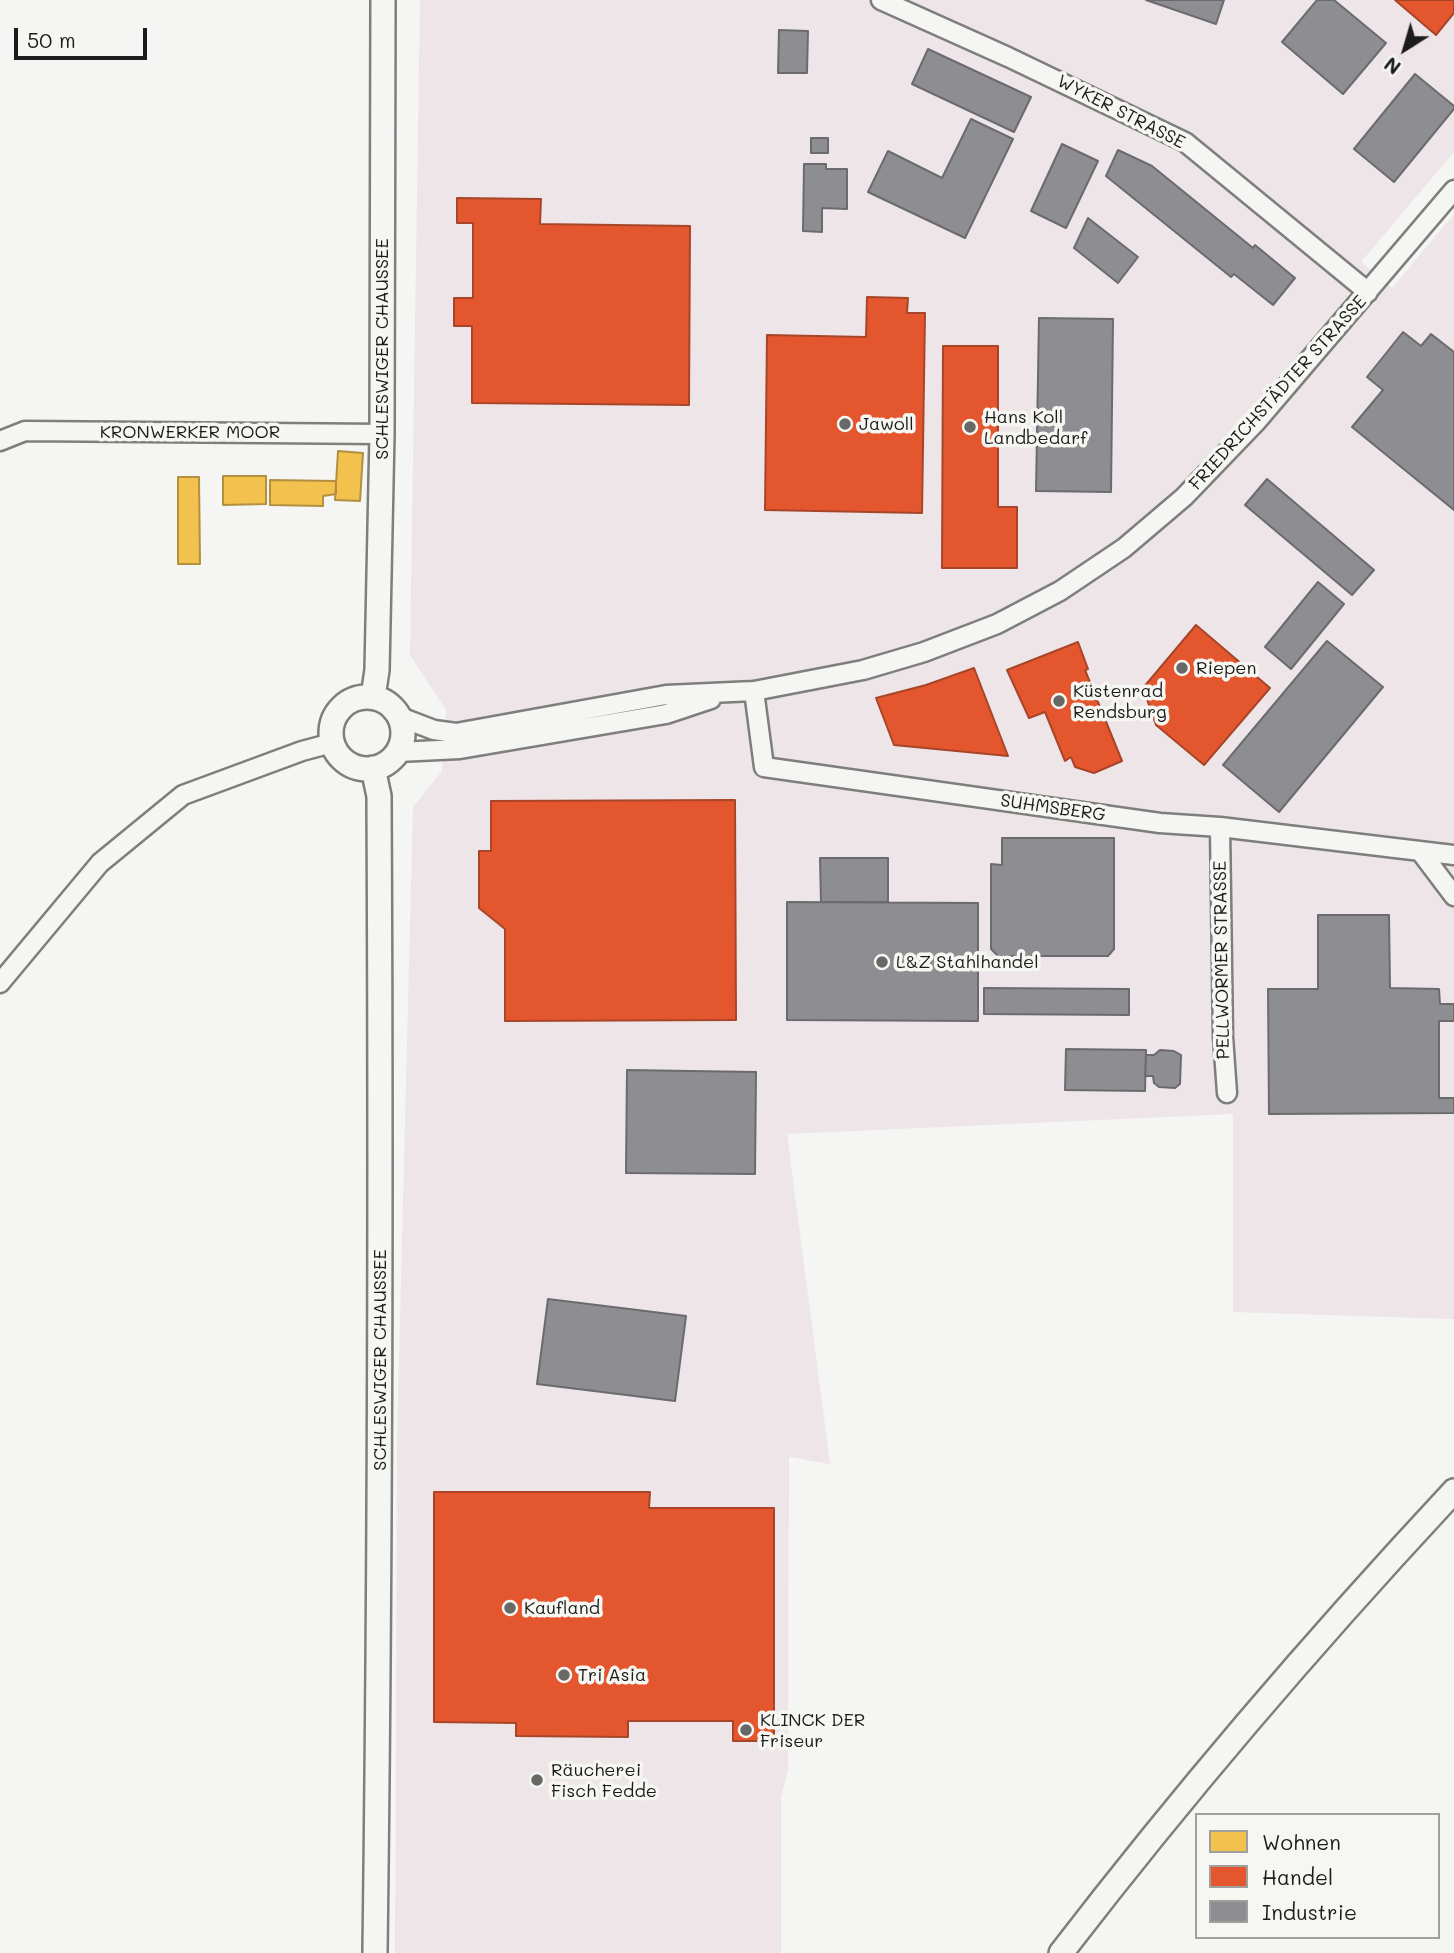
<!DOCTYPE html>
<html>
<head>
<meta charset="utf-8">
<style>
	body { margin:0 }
	#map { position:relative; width:1454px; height:1953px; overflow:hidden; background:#f5f5f3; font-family:Mali,sans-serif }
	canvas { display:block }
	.legend { position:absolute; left:1195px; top:1813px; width:245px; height:126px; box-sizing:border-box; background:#f6f6f2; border:2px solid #9f9f9c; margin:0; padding:9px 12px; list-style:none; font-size:21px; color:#1c1c1c }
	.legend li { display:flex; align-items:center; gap:14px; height:35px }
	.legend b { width:35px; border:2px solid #9f9f9c }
	.north { position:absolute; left:1370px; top:14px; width:70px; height:70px; -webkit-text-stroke:5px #f6f6f2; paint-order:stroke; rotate:217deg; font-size:19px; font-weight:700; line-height:28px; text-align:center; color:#1c1c1c }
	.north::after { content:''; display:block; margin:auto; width:24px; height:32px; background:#1c1c1c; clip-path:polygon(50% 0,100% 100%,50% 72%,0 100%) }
	.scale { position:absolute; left:14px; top:28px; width:133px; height:32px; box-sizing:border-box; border:4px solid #1c1c1c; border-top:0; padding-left:9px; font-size:21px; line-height:24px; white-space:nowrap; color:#1c1c1c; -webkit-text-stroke:5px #f6f6f2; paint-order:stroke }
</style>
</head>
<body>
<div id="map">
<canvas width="1454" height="1953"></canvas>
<ul class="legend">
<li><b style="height:19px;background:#f2c14e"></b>Wohnen</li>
<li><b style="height:19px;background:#e4572e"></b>Handel</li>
<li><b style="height:19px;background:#8d8d92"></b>Industrie</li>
</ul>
<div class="north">N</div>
<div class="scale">50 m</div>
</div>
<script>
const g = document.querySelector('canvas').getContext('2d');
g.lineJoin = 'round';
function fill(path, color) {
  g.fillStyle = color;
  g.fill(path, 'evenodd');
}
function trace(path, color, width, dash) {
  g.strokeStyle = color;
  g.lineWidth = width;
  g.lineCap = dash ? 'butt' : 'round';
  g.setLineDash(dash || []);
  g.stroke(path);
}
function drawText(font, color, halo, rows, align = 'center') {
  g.font = font + ' Mali,sans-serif';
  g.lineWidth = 7;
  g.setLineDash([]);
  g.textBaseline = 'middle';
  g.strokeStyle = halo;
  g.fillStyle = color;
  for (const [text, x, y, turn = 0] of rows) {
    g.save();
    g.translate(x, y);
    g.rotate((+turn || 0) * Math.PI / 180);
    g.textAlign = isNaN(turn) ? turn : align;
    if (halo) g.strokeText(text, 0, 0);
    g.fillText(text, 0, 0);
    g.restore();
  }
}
fill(new Path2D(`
	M420,0H1454V152L1361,262L1392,288L1454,214V1319L1233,1312V1114L787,1134L830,1464L789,1457L788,1770L781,1798V1953H395L397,1440L413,807L442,771L446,710L410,655Z`), '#ede5e7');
const homes = new Path2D(`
	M338,451L363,453L360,501L335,500Z
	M223,476H266V504L223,505Z
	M178,477H199L200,564H178Z
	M270,480L336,481V494L323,496V506L270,505Z`);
fill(homes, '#f2c14e');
trace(homes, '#b2903f', 2);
const shops = new Path2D(`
	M1395,0H1454V13L1436,35Z
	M457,198L541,199L540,224L690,226L689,405L472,403V326H454V298H473V223H457Z
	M867,297L908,298L907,313H925L922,513L765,510L767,335L866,337Z
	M943,346H998V507H1017V568H942Z
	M1196,625L1270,688L1204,765L1156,725L1143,688Z
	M1078,642L1088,669L1085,670L1122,761L1094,773L1075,767L1071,757L1065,761L1045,712L1029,718L1007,670Z
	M974,668L1008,756L894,745L876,698L926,685Z
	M735,800L736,1020L505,1021V929L479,908V851H491V801Z
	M434,1492H650L649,1508H774V1741H733V1721H628V1737L516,1736V1723L434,1722Z`);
fill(shops, '#e4572e');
trace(shops, '#a84529', 2);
const industry = new Path2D(`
	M1146,0H1224L1216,24Z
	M1317,0H1334L1386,43L1343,94L1282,42Z
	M779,30L808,31L807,73H778Z
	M928,49L1031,97L1014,132L912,84Z
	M1415,74L1454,106V109L1394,182L1354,149Z
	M971,119L1013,139L965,238L868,192L888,151L942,178Z
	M811,138H828V153H811Z
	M1062,144L1098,161L1066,228L1031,211Z
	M1118,150L1152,166L1253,248L1255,245L1295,278L1273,305L1234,274L1231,277L1106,176Z
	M804,164H826V169H847V209L822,208V232L803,231Z
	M1088,218L1138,257L1118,283L1074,248Z
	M1039,318L1113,319L1111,492L1036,491Z
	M1403,332L1421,346L1431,334L1454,352V510L1352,427L1383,390L1367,377Z
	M1267,479L1374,570L1352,595L1245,505Z
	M1318,582L1344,604L1291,669L1265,647Z
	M1327,641L1383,687L1279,812L1223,765Z
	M1002,838H1114V949L1108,956H998L991,949V864L1002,865Z
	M820,858H888V902H821Z
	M787,902L978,903V1021L787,1020Z
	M1318,915H1389L1390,988L1439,989L1440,1004H1454V1021H1439V1098H1454V1113L1269,1114L1268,989H1318Z
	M984,988L1129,989V1015L984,1014Z
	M1066,1049L1146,1050L1145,1091L1065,1090Z
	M1160,1050L1174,1051L1181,1055L1180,1084L1175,1088L1159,1087L1154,1083L1153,1076H1145L1146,1055H1154Z
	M627,1070L756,1072L755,1174L626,1173Z
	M548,1299L686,1316L675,1401L537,1384Z`);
fill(industry, '#8d8d92');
trace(industry, '#6b6b6f', 2);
const minor = new Path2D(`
	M881,0L1008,57L1185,142L1368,292
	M0,441L25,431L382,434
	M754,691L764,767L1160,823L1220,827L1454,855
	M400,717L434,730L456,733L666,695L754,691L863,670L924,652L997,624L1060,591L1124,548L1184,497L1257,421L1454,190
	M398,752L460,749L666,714L711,699
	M1220,827L1223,1037L1227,1093
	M1420,851L1454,896
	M0,983L100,863L183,795L302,751L332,743`);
const major = new Path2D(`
	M373,697L377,670L382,434L383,0
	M331 733a36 36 0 1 1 72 0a36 36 0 1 1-72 0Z
	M373,768L379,796C381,1182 380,1567 375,1953
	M1061,1953C1184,1793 1316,1639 1454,1491`);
trace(minor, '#7e7e7d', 23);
trace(major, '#7e7e7d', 28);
trace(minor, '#f5f5f3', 18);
trace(major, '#f5f5f3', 23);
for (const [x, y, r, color] of [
	[845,424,7,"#686867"],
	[970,427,7,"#686867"],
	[1182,668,7,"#686867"],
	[1059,701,7,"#686867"],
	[882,962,7,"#686867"],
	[510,1608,7,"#686867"],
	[564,1675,7,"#686867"],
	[746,1730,7,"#686867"],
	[537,1780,7,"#686867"]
]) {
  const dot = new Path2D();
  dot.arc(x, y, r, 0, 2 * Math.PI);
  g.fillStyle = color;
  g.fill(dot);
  trace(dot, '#f6f6f2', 2.5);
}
drawText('18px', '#1c1c1c', '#f6f6f2', [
	["WYKER STRASSE",1121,112,27],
	["SCHLESWIGER CHAUSSEE",382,349,-90],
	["FRIEDRICHSTÄDTER STRASSE",1278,393,-48],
	["KRONWERKER MOOR",190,432],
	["SUHMSBERG",1053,808,8],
	["PELLWORMER STRASSE",1222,960,-91],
	["SCHLESWIGER CHAUSSEE",380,1360,-90]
]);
drawText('18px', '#1c1c1c', '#f6f6f2', [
	["Hans Koll",984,417],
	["Landbedarf",984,438],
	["Jawoll",859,424],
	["Riepen",1196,668],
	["Küstenrad",1073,691],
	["Rendsburg",1073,712],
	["L&Z Stahlhandel",896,962],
	["Kaufland",524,1608],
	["Tri Asia",578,1675],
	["KLINCK DER",760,1720],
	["Friseur",760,1741],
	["Räucherei",551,1770],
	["Fisch Fedde",551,1791]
], 'left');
</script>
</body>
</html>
